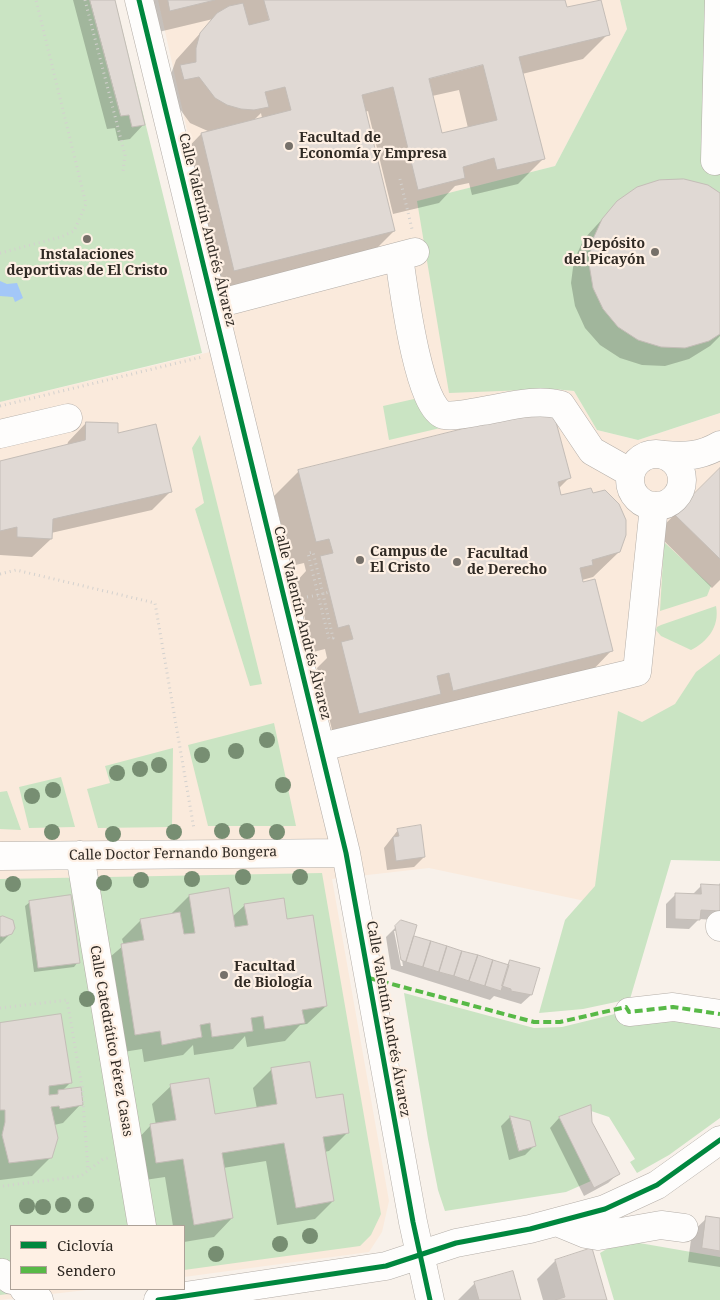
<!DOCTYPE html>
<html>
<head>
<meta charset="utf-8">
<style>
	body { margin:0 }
	#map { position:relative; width:720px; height:1300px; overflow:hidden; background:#f8f1ea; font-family:"Noto Serif",serif }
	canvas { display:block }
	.legend { position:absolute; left:10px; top:1225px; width:175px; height:65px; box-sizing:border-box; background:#fef0e4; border:1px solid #aca197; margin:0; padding:6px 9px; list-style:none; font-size:15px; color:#302a24 }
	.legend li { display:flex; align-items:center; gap:10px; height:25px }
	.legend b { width:25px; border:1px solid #aca197 }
</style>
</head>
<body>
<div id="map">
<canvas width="720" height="1300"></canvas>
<ul class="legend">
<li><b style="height:6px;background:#00873e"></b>Ciclovía</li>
<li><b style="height:6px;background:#58b947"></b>Sendero</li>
</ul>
</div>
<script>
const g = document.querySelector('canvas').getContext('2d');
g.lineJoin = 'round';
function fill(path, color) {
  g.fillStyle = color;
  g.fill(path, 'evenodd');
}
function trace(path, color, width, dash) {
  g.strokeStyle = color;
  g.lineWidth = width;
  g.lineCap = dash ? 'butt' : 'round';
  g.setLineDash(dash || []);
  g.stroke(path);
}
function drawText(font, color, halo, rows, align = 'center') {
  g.font = font + ' "Noto Serif",serif';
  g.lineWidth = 4.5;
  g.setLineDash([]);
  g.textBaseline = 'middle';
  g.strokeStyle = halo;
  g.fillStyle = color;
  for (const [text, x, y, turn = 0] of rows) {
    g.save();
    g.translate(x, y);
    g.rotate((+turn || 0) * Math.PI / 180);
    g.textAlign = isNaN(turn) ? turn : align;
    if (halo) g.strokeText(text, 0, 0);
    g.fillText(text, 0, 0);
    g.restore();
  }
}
fill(new Path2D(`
	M158,0H620L627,29L555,166L418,201L553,389L574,391L597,430L638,440L720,413V681L604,905L429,868L332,879L389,1201L382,1232L369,1252L184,1277V1226H11V1289H95L0,1300V402L235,346Z`), '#faeadc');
fill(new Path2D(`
	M0,0H115L202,353L0,402Z
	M620,0H707L720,17V413L638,440L597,430L574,391L553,389L449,393L417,201L555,166L627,29Z
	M414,399L429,419L449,426L389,440L383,406Z
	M200,435L262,684L250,686L195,509L204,503L192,448Z
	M664,542L711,586L707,596L660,611Z
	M716,606C720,627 707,642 691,650L661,636L656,630L657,627L661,625Z
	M720,654V861L671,860L630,999L583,1009L539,1013L565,920L595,886L618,711L642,722L675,704L696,672Z
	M274,723L296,826H208L188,745Z
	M173,748L172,827L98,828L87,789L110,783L105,766Z
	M61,777L75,827L29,828L19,787Z
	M7,791L21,830L0,829V792Z
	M322,873L381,1214L371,1235L360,1246L184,1270V1226H11V1289H49L0,1295V879Z
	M404,993L534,1028L562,1027L627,1011L632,1026L668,1020L720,1027V1118L669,1155L637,1173L630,1162L635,1159L609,1117L591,1111L590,1106L559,1117L591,1181L566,1192L445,1211L438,1190L428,1139Z
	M622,1240L720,1257V1300H614L600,1253Z`), '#cae4c3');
fill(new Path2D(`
	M0,281L7,284L17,283L23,298L15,302L13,297L0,296Z`), '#a3c7f8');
fill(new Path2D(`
	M73,0H114L144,124L130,139L118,141L115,128L107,129Z
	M137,0H564L566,8L608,34L583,59L522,74L543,159L518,184L472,195L469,183L455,186L439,203L393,214L368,111L365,112L394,231L369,256L210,295L176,160L201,134L210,132L190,123L174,101L171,74L176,60L213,19L146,35ZM459,90L468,128L441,135L432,96ZM261,113L262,118L253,121Z
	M720,194V336L710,346L689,359L665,366L642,365L620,358L600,345L585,328L575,306L571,283L574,260L584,239L618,202Z
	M86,423L117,434L171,491L152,510L51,533V539L32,557L0,555V463L67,446L68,442Z
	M720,470V580L712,588L656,533Z
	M299,471L569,478L558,489L560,496L619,552L593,577L582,580L612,650L587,676L428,715L426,707L414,719L334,738L317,668L327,658L325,649L313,652L296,582L306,571L304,563L291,566L274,496Z
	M398,830L424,857L414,867L387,870L384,848Z
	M720,883V915L715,920L699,919L689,929L666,928V904L676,894L692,895L702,885L718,886Z
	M189,896L232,917L245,905L286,921L326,1006L307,1024L300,1025L285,1041L247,1047L245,1036L233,1049L194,1055L193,1045L183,1055L144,1062L142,1049L117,1053L103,963L124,945L122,939L141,920L171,914Z
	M30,902L78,962L74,967L34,972L25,906Z
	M0,919L11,933L0,944Z
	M401,922L412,937L506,966L510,961L531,995L521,1004L494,996L490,1000L391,969L386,937ZM394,931H397L403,966H401Z
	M0,1025L71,1082L62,1091L81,1104L63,1123L54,1125L51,1157L32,1176L0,1180Z
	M272,1069L315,1100L347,1133L329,1151L324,1152L333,1201L315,1219L277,1225L266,1161L223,1168L232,1218L214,1237L184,1242V1226H173L165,1177L138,1181L133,1144L151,1125H156L152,1104L171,1086L214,1116L257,1109L253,1088Z
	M590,1107L591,1122L618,1174L608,1183L584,1196L550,1128L559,1118Z
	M510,1117L535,1145L525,1155L509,1160L501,1126Z
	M707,1218L720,1219V1267L688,1262L692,1232Z
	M555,1261L606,1300H543L537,1279Z
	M475,1283L520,1300H458Z`), '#0003');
const building = new Path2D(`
	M90,0H115L145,125L132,127L129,115L121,116Z
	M168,0H215L170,11Z
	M264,0H565L567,7L601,0L610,35L519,57L545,159L497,170L494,158L463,167L465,178L418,190L393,87L362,95L395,231L234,271L201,133L291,110L285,87L265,92L269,107L254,110L241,109L227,105L215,98L199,77L184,80L180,65L196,62V48L200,33L217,13L229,6L243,3L249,25L269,20ZM483,65L497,120L442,133L429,79Z
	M684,179L708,185L720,193V334L709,341L685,348L661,347L638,340L618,327L603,309L593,288L589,264L592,241L602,219L617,201L637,187L659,180Z
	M552,407L571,478L558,482L561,495L591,488L593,493L605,490L619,504L626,520V535L620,552L592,560L593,565L580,568L583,582L595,579L613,651L453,691L449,673L437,676L441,694L359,714L341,642L353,639L349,625L338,628L320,556L333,553L329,539L316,542L298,470Z
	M86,422L118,423V433L156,424L172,492L53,519L52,539L17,537V527L0,531V461L85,440Z
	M720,468V559L674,514Z
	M421,825L425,857L396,861L393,837L399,836L397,829Z
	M701,884L720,885V911L701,910L700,920L675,919V893L701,894Z
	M229,888L235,927L248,925L244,904L284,898L287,919L313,915L327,1006L302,1010L305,1023L265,1029L263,1016L251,1018L253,1031L212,1037L210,1023L200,1025L202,1037L162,1045L160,1031L135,1035L121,944L144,940L140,919L180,912L184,934L195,933L189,895Z
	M71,895L80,963L38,968L29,901Z
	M3,916L13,920L15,928L12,934L3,937L0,936V917Z
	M401,920L417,925L406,962L401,960L395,926Z
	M414,936L431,941L423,967L406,962Z
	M431,941L447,946L439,972L423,967Z
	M447,946L462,951L454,976L439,972Z
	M462,951L478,955L469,981L454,976Z
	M478,955L493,960L485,986L469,981Z
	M493,960L509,965L501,991L485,986Z
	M510,960L540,968L532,995L511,991V989L502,986Z
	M61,1014L72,1083L49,1086V1095L58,1094V1090L81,1087L83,1105L60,1109L59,1106L51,1107L58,1138L52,1158L9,1163L2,1135L5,1122V1110H0V1023Z
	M310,1062L316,1098L343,1094L349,1133L323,1137L334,1201L296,1208L284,1143L222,1153L233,1218L194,1225L183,1159L156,1163L150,1124L176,1120L170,1084L209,1078L215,1114L277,1104L271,1068Z
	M591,1105L592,1122L620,1174L594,1188L559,1117Z
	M510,1116L530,1121L536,1146L519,1151Z
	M706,1216L720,1218V1251L702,1248Z
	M592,1248L607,1300H555L565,1297L555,1260Z
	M513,1271L521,1300H479L474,1282Z`);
fill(building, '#e0d9d4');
trace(building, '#c4bdb7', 1);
const minor = new Path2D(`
	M139,0L346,853L413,1222L430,1300
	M715,161L719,0
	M399,257C403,284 418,408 444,415C456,417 470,413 482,411C507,407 536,398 561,405L592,451L631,473
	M213,305L415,252
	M0,434L68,418
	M630 480a26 26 0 1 1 52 0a26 26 0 1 1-52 0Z
	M664,455C686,457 701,456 720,445
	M321,747L637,672L654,506
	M80,855L142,1226
	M0,856L346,853
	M720,925V927
	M629,1012L673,1007L720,1014
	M557,1222L586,1234L598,1236L661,1225L684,1228
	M0,1274L2,1273L11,1280
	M24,1289L39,1300
	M158,1300L386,1266L456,1243L530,1229L605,1209L657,1185L720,1140`);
trace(minor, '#b4aea8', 29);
trace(new Path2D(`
	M85,0L125,155L123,171
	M400,179L412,229
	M0,253L61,237L74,231L86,204L36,0
	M0,406L202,357
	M0,574L16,570L155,603L194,829
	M318,595L308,553L313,552L323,594L329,592
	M307,597L318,595L329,639L333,638L323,594
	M0,1008L67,1000L82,1087L88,1171
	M3,1186L81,1176L103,1159L108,1158`), '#d3d1ce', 3, [1, 4]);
trace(minor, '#fefdfc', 28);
trace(new Path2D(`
	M369,978L534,1022H560L626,1007L629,1012L673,1007L720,1014`), '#58b947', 4, [8, 4]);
trace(new Path2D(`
	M139,0L346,853L413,1222L430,1300
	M158,1300L386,1266L456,1243L530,1229L605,1209L657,1185L720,1140`), '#00873e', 5);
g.fillStyle = '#778e72';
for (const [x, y] of [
	[267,740],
	[236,751],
	[202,755],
	[159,765],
	[140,769],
	[117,773],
	[283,785],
	[53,790],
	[32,796],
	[222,831],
	[247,831],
	[52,832],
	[174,832],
	[277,832],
	[113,834],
	[243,877],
	[300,877],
	[192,879],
	[141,880],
	[104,883],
	[13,884],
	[87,999],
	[63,1205],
	[86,1205],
	[27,1206],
	[43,1207],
	[310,1236],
	[280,1244],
	[216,1254]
]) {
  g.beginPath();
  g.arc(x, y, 8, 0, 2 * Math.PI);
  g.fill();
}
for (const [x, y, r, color] of [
	[289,146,5,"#767069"],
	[87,239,5,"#767069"],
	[655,252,5,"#767069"],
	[360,560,5,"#767069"],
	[457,562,5,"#767069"],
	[224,975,5,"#767069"]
]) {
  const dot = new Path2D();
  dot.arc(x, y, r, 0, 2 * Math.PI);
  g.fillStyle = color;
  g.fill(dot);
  trace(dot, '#fef0e4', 2);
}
drawText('bold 14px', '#302a24', '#fef0e4', [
	["Facultad de",299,138],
	["Economía y Empresa",299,154],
	["Depósito",645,244,"right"],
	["del Picayón",645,260,"right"],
	["Instalaciones",87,255,"center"],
	["deportivas de El Cristo",87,271,"center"],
	["Campus de",370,552],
	["El Cristo",370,568],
	["Facultad",467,554],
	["de Derecho",467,570],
	["Facultad",234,967],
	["de Biología",234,983]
], 'left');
drawText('14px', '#302a24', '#fef0e4', [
	["Calle Valentín Andrés Álvarez",207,230,76],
	["Calle Valentín Andrés Álvarez",302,623,76],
	["Calle Doctor Fernando Bongera",173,854,-1],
	["Calle Valentín Andrés Álvarez",388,1019,80],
	["Calle Catedrático Pérez Casas",111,1041,80]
]);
</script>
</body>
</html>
